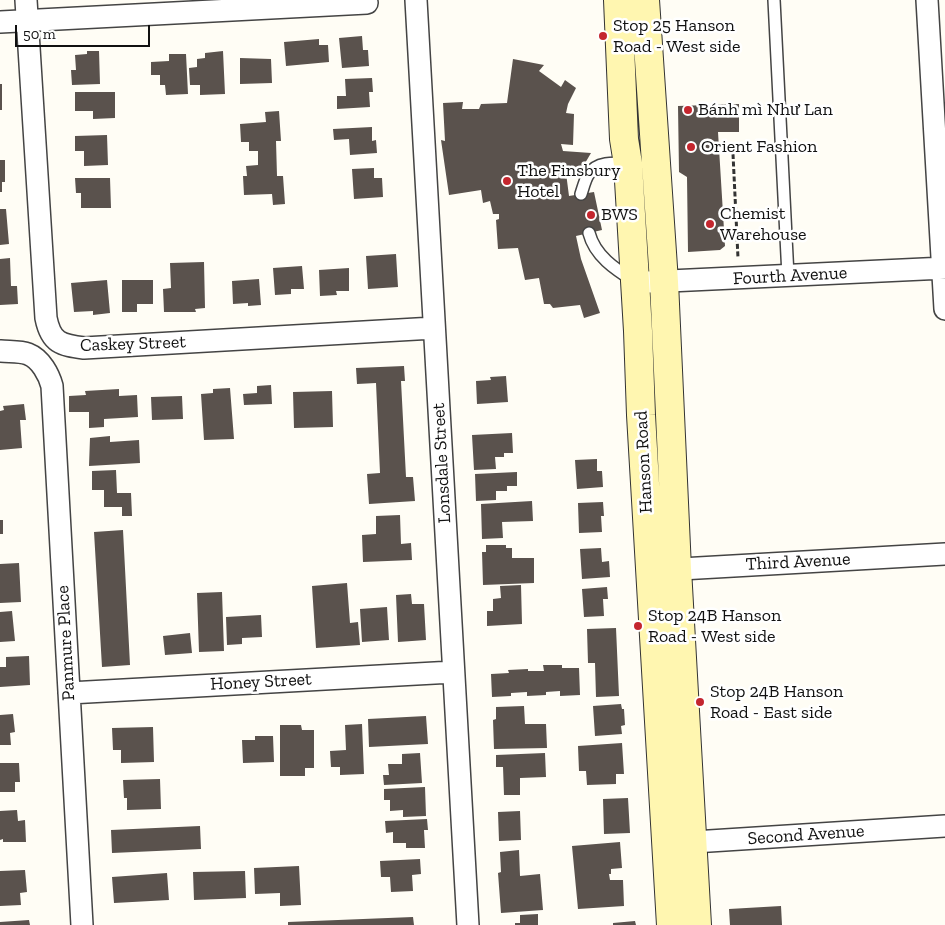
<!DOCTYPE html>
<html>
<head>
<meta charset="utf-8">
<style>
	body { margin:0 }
	#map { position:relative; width:945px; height:925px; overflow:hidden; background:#fffdf5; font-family:"Zilla Slab",serif }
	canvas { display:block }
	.scale { position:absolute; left:15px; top:25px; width:135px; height:22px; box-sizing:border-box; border:2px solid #111; border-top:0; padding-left:6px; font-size:15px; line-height:18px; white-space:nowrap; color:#111; -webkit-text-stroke:4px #fff; paint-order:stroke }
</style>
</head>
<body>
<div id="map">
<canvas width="945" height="925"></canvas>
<div class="scale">50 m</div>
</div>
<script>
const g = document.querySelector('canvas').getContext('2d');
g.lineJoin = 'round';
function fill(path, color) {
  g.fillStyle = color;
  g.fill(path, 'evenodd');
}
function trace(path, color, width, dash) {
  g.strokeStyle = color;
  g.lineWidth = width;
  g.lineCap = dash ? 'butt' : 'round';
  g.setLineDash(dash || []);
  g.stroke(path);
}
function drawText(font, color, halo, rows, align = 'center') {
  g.font = font + ' "Zilla Slab",serif';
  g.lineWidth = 5;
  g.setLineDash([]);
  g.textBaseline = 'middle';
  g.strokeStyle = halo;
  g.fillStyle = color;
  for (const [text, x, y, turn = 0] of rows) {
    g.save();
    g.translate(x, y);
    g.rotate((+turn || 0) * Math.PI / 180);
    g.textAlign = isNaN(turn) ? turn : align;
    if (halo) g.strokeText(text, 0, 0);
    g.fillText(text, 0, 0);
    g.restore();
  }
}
fill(new Path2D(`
	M362,36L363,50H368L369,66L342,68L339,38Z
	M319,39V45H328L329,62L286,66L284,42Z
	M87,51H99L100,84L72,85L71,70H76L75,55L87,54Z
	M223,51L225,94L200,95V85H190L189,68L197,67V59L205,58V53Z
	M169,54H186L188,94L166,95L165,85H160V75H151V62L169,61Z
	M240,58L271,59L272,83L240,84Z
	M513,59L544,65L539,71L561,87L565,80L576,88L568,104L566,113L574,114L573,145L561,144L563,151L591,153L581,170L566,173L569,196L594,192L602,230L576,236L581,259L600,313L584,318L580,305L553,308L550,304H544L539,278L525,280L518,248L498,249L496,220L499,219V214H493L490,201L483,203L481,190L449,195L441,140L445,141L443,103L463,102L462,109H479L481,104L507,103Z
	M372,78L373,92H369L370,107L337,109V96H346L345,79Z
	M0,84H2V110H0Z
	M75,92H115V118L93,119V111H75Z
	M739,104V132H718L725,246L720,250L688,252L687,177L679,172L678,106Z
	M279,111L281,141H276L277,176H283L285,204L273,205L272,194L244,195L243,176H247L246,166L258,165V151H249V142H241L240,124L266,122L265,112Z
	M372,127V141L376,140L377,153L350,155L349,139L334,140L333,129Z
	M107,135L108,165L84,166V151H75V136Z
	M0,160H5V182H2V192H0Z
	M374,168V178H382L383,197L354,199L352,169Z
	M75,178H110L111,208H81V193H76Z
	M0,209H6L9,244L0,245Z
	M396,254L398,287L368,289L366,256Z
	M10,258L11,286H17L18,304L0,305V259Z
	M204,262L205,308L195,309L196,312H164L163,289L171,288L170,263Z
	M302,266L304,289H291V294L275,295L273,268Z
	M349,268V291H336L337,295L320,296L319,270Z
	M259,279L261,305L248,306V303L233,304L232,281Z
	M107,280L110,313L93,315V311L74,312L71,283Z
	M122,280H153V304H137V312H122Z
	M404,366L405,381H401L406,477H413L415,501L369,504L367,474L380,473L376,383L357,384L356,368Z
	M506,376L508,402L477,404L476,381L491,380L490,377Z
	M271,385L272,404L244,405L243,394L257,393V386Z
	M230,388L234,439L204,440L201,394L213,393V389Z
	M119,389V396L137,395L138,417L104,419V427L89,428V412H69V396L86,395L85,391Z
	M332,391L333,427L294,428L293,392Z
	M182,396L183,419L152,420L151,397Z
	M24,404L26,420H20L22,448L0,450V411L4,410L3,406Z
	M512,433L513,453H504V457H495L496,469L474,470L472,435Z
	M110,436V442L139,440L140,463L89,466L90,438Z
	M597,459V471H602L603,487L577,489L575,460Z
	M116,470L117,493H131L132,516H122V507H104V490H92V471Z
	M517,472V486H507V491H496V500L476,501L475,474Z
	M532,501L533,521L502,522L503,538L482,539L481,504Z
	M603,502L604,516H601L602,532L579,533L578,503Z
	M400,515L401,544L411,543L412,560L363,562L362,535L376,534V516Z
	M0,520H3V534H0Z
	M123,530L130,665L102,667L94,532Z
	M486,545H506V548H512V558H534V583L483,585L482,552H486Z
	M601,548L602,562L609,561L610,577L582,579L580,549Z
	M19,563L21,602L0,603V564Z
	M347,583L350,623L358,622L360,645L316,648L312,586Z
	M521,585L522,624L487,626V611H493V599L501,598L500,586Z
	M607,587L608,599H603L604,616L584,617L582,589Z
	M222,592L224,651L199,652L197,593Z
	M411,594L412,604H424L426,640L398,642L396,595Z
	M387,607L389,640L362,642L360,609Z
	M12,611L15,641L0,642V612Z
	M261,615L262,637L242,638V644L227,645L226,617Z
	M616,628L619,696L596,697L595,663H588L587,629Z
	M190,633L192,653L165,655L163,636Z
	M29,656L30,685L0,687V667H6V657Z
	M543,665H562V668H579L580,695L560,696V691L546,692V695L527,696V692L511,693V696L492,697L491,674L509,673L508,670L528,669V671H544Z
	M621,704L622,709H624L625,725L621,726L622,734L595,736L593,706Z
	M524,706L525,724H546L547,748L494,749L493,720L496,719V707Z
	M13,714L15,732L10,733L11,745H0V715Z
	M426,716L428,744L369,747L368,719Z
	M362,724L364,774L340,775V767H331L330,751L346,750L345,725Z
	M280,725H301L302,730H314V768H305V776H280Z
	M153,727L154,762L121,763V750H113L112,728Z
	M255,736H273L274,762L243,763L242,740H255Z
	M622,743L624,774H616V784L587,785L586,771H579L578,746Z
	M420,753L422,783L384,785L383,775H389L388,764H402V754Z
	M545,753L546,777L520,778V795H504L503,767H496V755Z
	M0,763H19L20,782H15V792H0Z
	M160,779L161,809L127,810V798H124L123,780Z
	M425,787L426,816L403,817V810L390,811V800H384V789Z
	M628,798L630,833L604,834L603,799Z
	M17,810L18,821L25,820L26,842H3V839L0,840V811Z
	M520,811L521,840L499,841L498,812Z
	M427,819L428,830H424L425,848H406V843H393V832L386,833L385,821Z
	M200,826L201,849L112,853L111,830Z
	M620,842L622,868L611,869V874H604H609L610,880H623L624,906L578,909L572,846Z
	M519,850L520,876L540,874L543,910L501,913L498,873L501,872L500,852Z
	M420,859L421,874L412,875L413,891L391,892L390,877H381L380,861Z
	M299,866L301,905L280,906V893L255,894L254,868Z
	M25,870L27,892L20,893L21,905L0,906V871Z
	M245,871L246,898L194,900L193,872Z
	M167,873L169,900L114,903L112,877Z
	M781,906L782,925H730L729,909Z
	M538,914V925H515V923H520V915Z
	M413,917L414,925H288V922Z
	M29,920L30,925H0V922Z
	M635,921L636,925H613V923Z`), '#5a524d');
const lane = new Path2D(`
	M774,0L788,276
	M581,194C583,188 585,180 588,175C597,161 615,163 628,164
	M589,233C595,256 615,269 634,281`);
const street = new Path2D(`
	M26,0L46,318C51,343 61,345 84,348L434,328
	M416,0L468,925
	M927,0L945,309
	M0,22L367,3
	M648,282L945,268
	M0,351C9,352 20,351 28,354C41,359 49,375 52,386L82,925
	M663,570L945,554
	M69,693L453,672
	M678,843L945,826`);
const secondary = new Path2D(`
	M618,0L624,139L628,164L638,331L641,415L671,925
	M645,0L664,282L677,569L697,925`);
trace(lane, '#444', 14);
trace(street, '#444', 24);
trace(secondary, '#333', 30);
trace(new Path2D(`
	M733,154L738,258`), '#333', 3, [5, 2.5]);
trace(lane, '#fff', 11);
trace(street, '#fff', 21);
trace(secondary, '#fff6b0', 28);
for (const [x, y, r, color] of [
	[603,36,5,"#c4262e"],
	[688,110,5,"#c4262e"],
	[691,147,5,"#c4262e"],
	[507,181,5,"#c4262e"],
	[591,215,5,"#c4262e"],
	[710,224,5,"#c4262e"],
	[638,626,5,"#c4262e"],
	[700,702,5,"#c4262e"]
]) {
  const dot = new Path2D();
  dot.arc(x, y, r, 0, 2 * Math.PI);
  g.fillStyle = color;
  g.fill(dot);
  trace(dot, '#fff', 2);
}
drawText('18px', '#111', '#fff', [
	["Stop 25 Hanson",613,26],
	["Road - West side",613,47],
	["Bánh mì Như Lan",698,110],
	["Orient Fashion",701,147],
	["The Finsbury",517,171],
	["Hotel",517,192],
	["Chemist",720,214],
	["Warehouse",720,235],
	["BWS",601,215],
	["Stop 24B Hanson",648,616],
	["Road - West side",648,637],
	["Stop 24B Hanson",710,692],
	["Road - East side",710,713]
], 'left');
drawText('18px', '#111', '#fff', [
	["Fourth Avenue",790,276,-3],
	["Caskey Street",133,344,-2],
	["Hanson Road",644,462,-93],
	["Lonsdale Street",442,463,-93],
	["Third Avenue",798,562,-3],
	["Panmure Place",66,643,-93],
	["Honey Street",261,682,-3],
	["Second Avenue",806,835,-4]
]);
</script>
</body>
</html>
